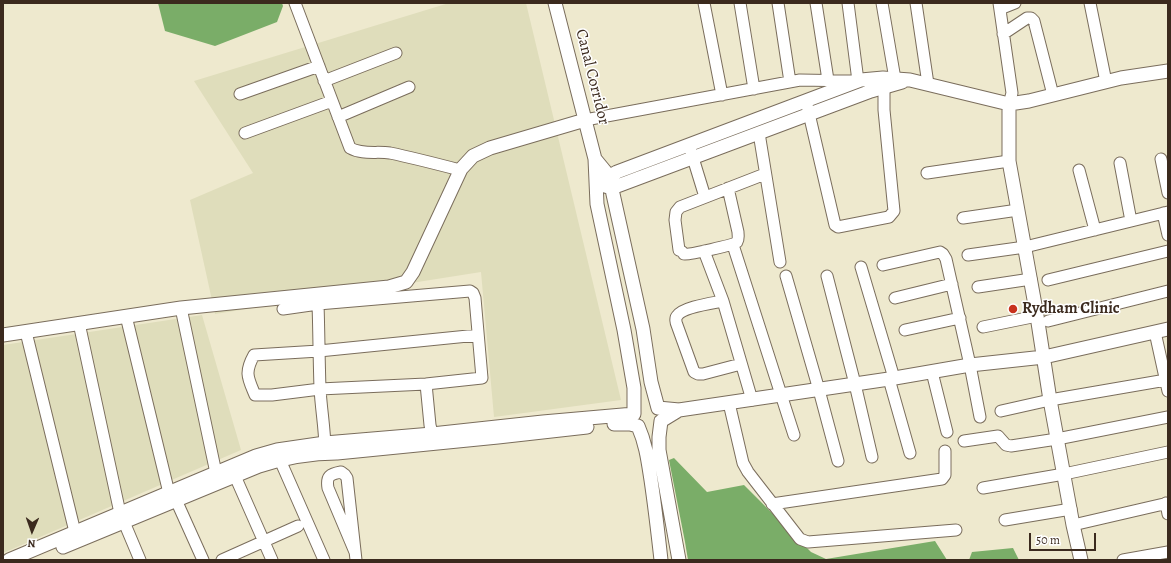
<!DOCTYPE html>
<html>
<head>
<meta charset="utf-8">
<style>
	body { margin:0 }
	#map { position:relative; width:1171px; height:563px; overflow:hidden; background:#eee9ce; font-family:Alegreya,serif }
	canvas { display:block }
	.frame { position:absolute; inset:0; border:4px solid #3b2a1e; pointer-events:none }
	.north { position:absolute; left:12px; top:511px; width:40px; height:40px; -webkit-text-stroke:3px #fff; paint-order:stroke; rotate:182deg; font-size:11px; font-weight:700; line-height:16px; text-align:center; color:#3b2a1e }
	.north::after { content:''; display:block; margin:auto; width:14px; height:18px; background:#3b2a1e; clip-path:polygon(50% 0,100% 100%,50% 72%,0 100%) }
	.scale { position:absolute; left:1029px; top:533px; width:67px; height:18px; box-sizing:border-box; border:2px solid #3b2a1e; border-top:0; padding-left:5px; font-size:12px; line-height:14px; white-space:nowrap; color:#3b2a1e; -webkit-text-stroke:3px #fff; paint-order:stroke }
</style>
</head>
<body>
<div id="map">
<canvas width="1171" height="563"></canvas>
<div class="frame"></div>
<div class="north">N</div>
<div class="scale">50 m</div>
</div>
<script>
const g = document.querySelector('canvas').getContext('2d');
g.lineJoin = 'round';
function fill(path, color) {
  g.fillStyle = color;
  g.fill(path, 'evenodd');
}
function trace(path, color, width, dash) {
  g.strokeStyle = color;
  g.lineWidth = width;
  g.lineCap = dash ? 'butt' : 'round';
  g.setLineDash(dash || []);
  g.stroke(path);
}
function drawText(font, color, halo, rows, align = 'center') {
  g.font = font + ' Alegreya,serif';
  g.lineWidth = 3;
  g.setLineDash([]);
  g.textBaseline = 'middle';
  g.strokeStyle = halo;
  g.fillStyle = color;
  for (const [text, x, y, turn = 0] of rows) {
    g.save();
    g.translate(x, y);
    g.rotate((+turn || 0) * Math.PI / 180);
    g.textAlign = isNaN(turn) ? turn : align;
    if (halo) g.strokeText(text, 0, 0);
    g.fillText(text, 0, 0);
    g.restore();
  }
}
fill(new Path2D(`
	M449,3H526L621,400L494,417L481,272L215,314L190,200L253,173L194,81Z
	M202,315L241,450L3,553V345Z`), '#dfddbb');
fill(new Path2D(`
	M158,3H282L283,6L277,22L215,46L165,31Z
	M674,458L707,492L744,485L811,552L826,559L935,541L947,560H688L685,542L669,460Z
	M1013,548L1019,560H969L972,552Z`), '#7aad68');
const minor = new Path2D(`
	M295,3L350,148C362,155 377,151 390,153C414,158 437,164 460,170
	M704,3L722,95
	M740,3L754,89
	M778,3L790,82
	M816,3L828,80
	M848,3L858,81
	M882,3L895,79
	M916,3L928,84
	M999,3L1012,93L1009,104
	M1090,3L1106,82
	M1000,9L1015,3
	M1003,34L1027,18H1031L1034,21L1053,95
	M324,81L396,53
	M240,94L319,66
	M807,105L835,225L838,227L889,217L894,211L884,110V87
	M338,117L409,87
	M585,120L800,80L855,81
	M245,133L332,101
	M759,133L780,262
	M689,145L705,197
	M1161,159L1168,193
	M1120,163L1131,221
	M1079,170L1095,230
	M927,173L1009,161
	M728,188L738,232C738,235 739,239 737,242C734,245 689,255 684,254C684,253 680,250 679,250L675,220L676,212L680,207L765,174
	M1163,213L1168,235
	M963,218L1018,210
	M733,245L794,435
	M704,251L723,301L752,400
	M968,255L1025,247L1168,212
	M883,265L940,252L943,254L946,259L970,365L980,417
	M861,267L894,378
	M786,276L819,390L838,461
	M827,276L855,384L872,457
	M1048,280L1168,251
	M978,287L1031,279
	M895,298L952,284
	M723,301C713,303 682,307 677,316C675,318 676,323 677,325L694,372L698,374H703L741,364
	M181,308L216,473
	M283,309L318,304
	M126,316L169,493
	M1048,321L1168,291
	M79,323L120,513
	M983,327L1037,316
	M905,330L960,318
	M26,332L75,532
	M1155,332L1168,391
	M932,372L947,432
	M889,379L910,453
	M426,384L430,425L434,442
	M729,403L743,463L748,472L800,539L808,542L956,530
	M1001,411L1050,400L1166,380
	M964,441L998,436L1006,445L1011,446L1057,439L1168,417
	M325,450C325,429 321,409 320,388C319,360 319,332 318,304L470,291L473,293L475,298L482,378L426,384L320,389L272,395H255C248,378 244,373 254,355L319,351L478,335
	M280,460L324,560
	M235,476L272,560
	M983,488L1064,474L1168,452
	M176,500L203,560
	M1166,503L1168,514
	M772,504L942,479L945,475V451
	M1005,520L1071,509
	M124,522L140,560
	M1073,525L1168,503
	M355,552L328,488C326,476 330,474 341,472L345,475L347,478L356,560
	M222,560L298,526
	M1123,560L1168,552`);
const tertiary = new Path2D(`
	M1009,104V161L1037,316L1050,400L1073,525L1081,560
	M595,159L609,176L643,329L651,382L658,408L679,410L889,379L970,365L1044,357L1168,329
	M603,180L617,172L861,80L883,78L910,80L1009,104L1029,101L1121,78L1168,71
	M605,186L612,188L871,91L902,82
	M3,335L181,308L389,287L406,282L413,272L461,169L473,156L490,148L585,120
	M614,424H630L638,426C646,444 648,461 651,480C655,507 658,533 661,560
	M63,547L259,466C284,458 310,453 337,453L498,437L587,427
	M9,560L256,456L277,450L325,443L432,434L543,422L634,414V388L624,330L597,204L595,159L555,3
	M679,560L659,450V437L661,421L679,410`);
trace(minor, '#7a6d5c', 13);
trace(tertiary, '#7a6d5c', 15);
trace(minor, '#fff', 11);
trace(tertiary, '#fff', 13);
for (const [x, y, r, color] of [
	[1013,309,5,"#c8321e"]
]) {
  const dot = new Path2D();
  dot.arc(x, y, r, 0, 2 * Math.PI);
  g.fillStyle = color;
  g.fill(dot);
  trace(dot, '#fff', 1.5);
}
drawText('16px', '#3b2a1e', '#fff', [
	["Canal Corridor",592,77,76]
]);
drawText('bold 16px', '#3b2a1e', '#fff', [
	["Rydham Clinic",1022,309]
], 'left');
</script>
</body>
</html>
